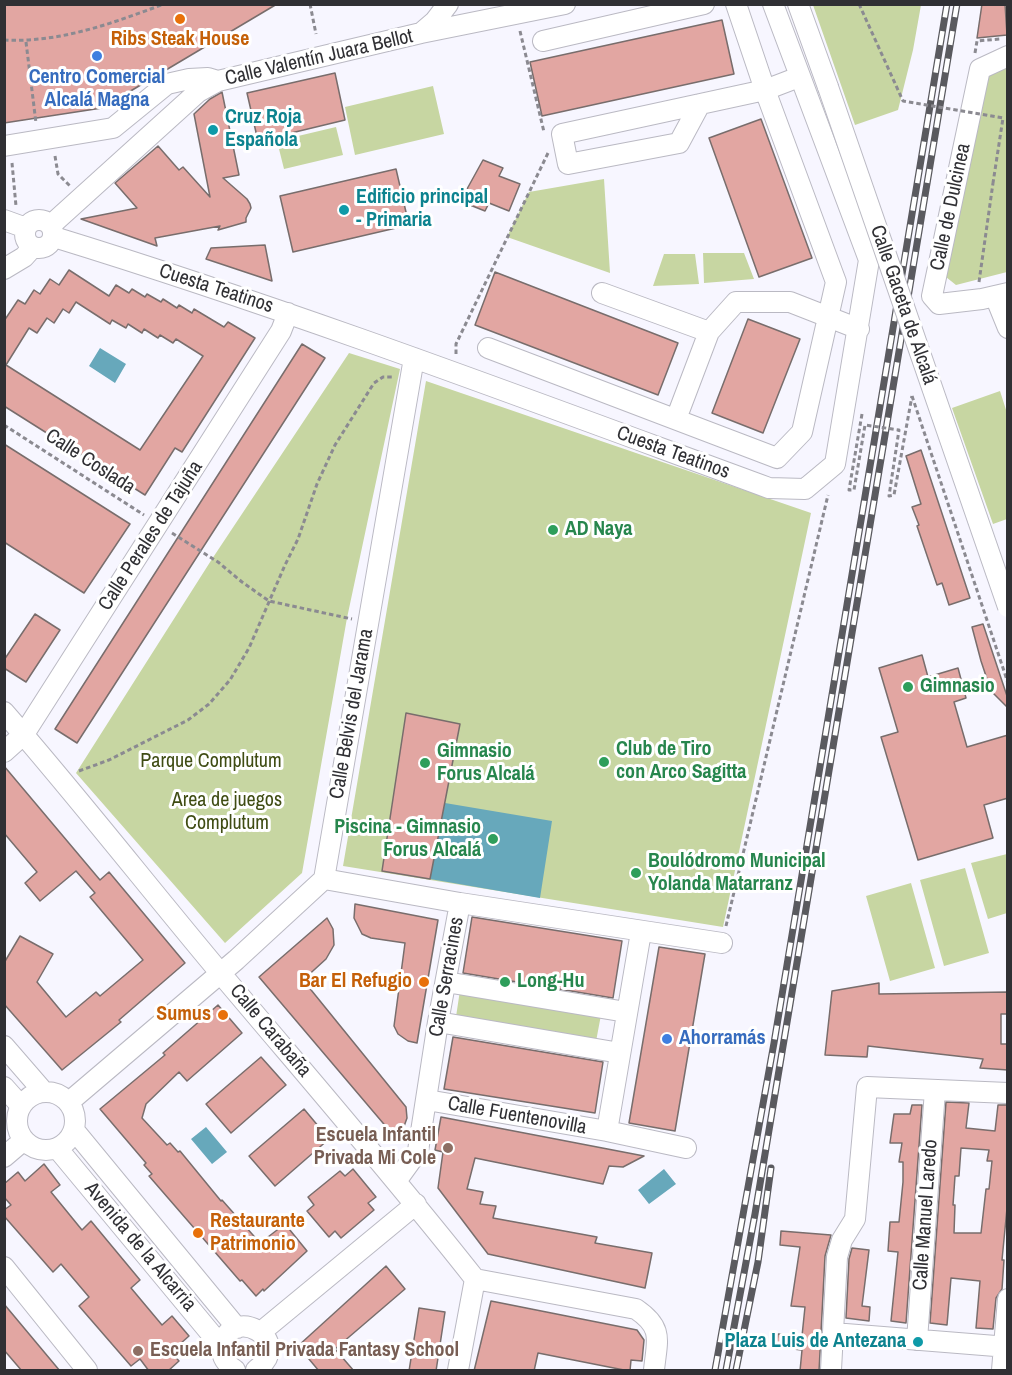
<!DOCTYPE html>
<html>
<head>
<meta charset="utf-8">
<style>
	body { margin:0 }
	#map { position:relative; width:1012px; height:1375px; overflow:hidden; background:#f7f6ff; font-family:"Archivo Narrow",sans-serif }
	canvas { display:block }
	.frame { position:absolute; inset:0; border:6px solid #303034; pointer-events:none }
</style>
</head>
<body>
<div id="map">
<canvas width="1012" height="1375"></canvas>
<div class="frame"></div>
</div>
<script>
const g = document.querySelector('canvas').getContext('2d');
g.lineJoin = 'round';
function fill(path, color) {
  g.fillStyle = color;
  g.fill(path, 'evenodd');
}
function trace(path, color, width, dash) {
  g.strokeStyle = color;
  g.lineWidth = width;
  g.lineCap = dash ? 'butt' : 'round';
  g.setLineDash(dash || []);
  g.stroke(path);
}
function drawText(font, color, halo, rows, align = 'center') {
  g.font = font + ' "Archivo Narrow",sans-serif';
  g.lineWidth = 6;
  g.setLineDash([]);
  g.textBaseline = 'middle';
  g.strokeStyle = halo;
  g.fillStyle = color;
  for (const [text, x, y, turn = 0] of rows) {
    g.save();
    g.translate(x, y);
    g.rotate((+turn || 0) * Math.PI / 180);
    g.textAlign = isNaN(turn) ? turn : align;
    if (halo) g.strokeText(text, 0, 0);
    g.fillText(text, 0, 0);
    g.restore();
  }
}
fill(new Path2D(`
	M813,5H921L913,50L898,110L855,125Z
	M1007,60V272L956,285L941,273L985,72Z
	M433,86L444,134L355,155L345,107Z
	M336,127L343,155L284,169L277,141Z
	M604,179L610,273L507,237L529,192Z
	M703,253H744L754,279L704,283Z
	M664,254H695L699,284L653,286Z
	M349,353L400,369L347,618L302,873L225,943L76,773L212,559Z
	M426,381L811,513L723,927L343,866Z
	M1000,391L1007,413V519L993,524L952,408Z
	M1007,854V913L988,919L971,863Z
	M965,868L989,953L944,966L920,880Z
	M911,883L935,968L890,981L866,896Z
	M462,977L604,999L594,1052L454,1030Z`), '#c7d6a2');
fill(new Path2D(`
	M100,348L126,364L115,383L89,366Z
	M445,803L552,821L540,898L430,879Z
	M206,1127L227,1152L212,1164L191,1139Z
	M664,1169L676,1184L649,1204L638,1190Z`), '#67a8bb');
const building = new Path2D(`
	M4,4H277L102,108L4,123Z
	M982,4H1005L1007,35L977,38Z
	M722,20L734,74L542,116L530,62Z
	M335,73L345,120L258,141L247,93Z
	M222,92L239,175L223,178L247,199L250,204L251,208L246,218V222L218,230L220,226L155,238L157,246L81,219L137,208L115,183L158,146L179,170L183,167L210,197L194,114L210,99Z
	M761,119L812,258L759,277L709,138Z
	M483,160L503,168L499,176L520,184L509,211L489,203L485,211L465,203L471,191L467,189Z
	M396,169L409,225L293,252L280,196Z
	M265,245L272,281L206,259L211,248Z
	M69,270L109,296L116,285L129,293L132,289L145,297L147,294L161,302L163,299L177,308L179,305L192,313L194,309L224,327L228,322L255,338L182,452L175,448L145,495L4,406V321L18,300L25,304L34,290L40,294L50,279L59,285ZM76,302L110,324L112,320L126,328L128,324L142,333L144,329L158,338L160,335L173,343L176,339L203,356L140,450L6,365L29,328L37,333L47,318L54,323L63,309L69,313Z
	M495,272L678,343L658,395L475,325Z
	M748,319L800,339L763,433L712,413Z
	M302,344L325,358L77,743L55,729Z
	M4,444L130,524L84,593L4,542Z
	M921,450L970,598L949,605L942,583L937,585L917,526L919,525L912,507L921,504L906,456Z
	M35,614L60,630L26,682L4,668V660Z
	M983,624L1008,699V708L991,691L981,661L972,627Z
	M922,655L928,677L958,668L966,698L954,702L967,747L1008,735V798L984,805L993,838L918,860L881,737L898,732L879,668Z
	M406,713L460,724L430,879L382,871Z
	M4,766L100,880L109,872L185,963L119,1020L121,1022L62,1070L4,1004V963L20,936L53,954L37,982L66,1017L96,992L100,996L143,960L90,897L95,893L76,871L40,901L25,883L37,872L4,833Z
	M355,904L438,920L417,1043L408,1041L398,1034L394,1026L405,943L371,938L362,934L354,918Z
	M472,917L622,941L613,998L463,973Z
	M327,918L333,929L334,945L326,959L303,980L406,1107L407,1118L402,1132L394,1136L259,977Z
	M659,947L705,954L675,1131L629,1123Z
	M879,983V994L1008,992V1014H1001V1044H1008V1070L980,1068L983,1059L868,1046L867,1057L825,1055L832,991Z
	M218,1005L242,1033L187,1081L179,1072L146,1104L142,1118L167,1145L170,1143L178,1152L180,1151L221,1201L222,1200L260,1243L285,1224L307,1251L264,1291L263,1289L256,1296L242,1280L240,1281L149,1176L152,1174L144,1165L146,1163L100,1109L165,1055L163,1053Z
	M453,1037L603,1062L595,1113L444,1089Z
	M261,1057L286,1085L231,1133L206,1104Z
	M946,1102L969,1103L966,1128L995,1131L998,1105H1008V1198L1002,1260H1004L1002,1289L996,1298L993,1329L976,1328L980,1281L951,1278L947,1325L930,1323ZM961,1148L989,1150L987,1161H992L989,1189H986L981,1233H954L955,1205H953L955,1176H959Z
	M912,1105H922L906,1323L891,1321L898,1252L888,1251L890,1222H899L903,1182V1162H899L902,1143H890L894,1114H910Z
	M304,1109L329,1139L275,1186L249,1156Z
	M441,1117L644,1156L623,1167L609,1166L603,1184L475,1158L467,1189L483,1192L480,1204L496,1206L493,1218L597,1237L595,1243L652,1253L645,1288L488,1254L438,1188L443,1152L435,1150Z
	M44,1164L60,1185L51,1192L82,1230L91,1221L140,1280L131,1288L162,1325L172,1316L189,1336L171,1352L179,1361L168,1371H149L140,1359L131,1366L79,1306L89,1297L61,1264L53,1272L4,1216V1210L11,1205L4,1197V1184L18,1172L25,1181Z
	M353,1169L376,1197L368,1203L374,1210L341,1238L335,1231L329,1237L307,1211L314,1205L308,1197L340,1171L345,1176Z
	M781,1231L831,1235L825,1256L819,1371H800L802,1350L776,1347L778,1334L802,1336L805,1307L791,1306L800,1247L780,1245Z
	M852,1248L869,1250L862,1306L870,1307L869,1321L846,1318L849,1259Z
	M386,1266L405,1289L335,1349L354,1371H319L298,1346Z
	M491,1301L637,1330L644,1340L642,1361L631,1360L630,1371H629L538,1353L534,1371H474Z
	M4,1304L60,1371H22L4,1350Z
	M419,1308L445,1312L436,1371H409Z`);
fill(building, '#e2a6a2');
trace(building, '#786d6c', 1.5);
const minor = new Path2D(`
	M736,4L765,90L799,77
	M798,4L828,87
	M421,33L435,21L448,4
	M543,41L704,4
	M1008,56L980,69L932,296L939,304L982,299L1008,293
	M4,146L113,128L167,84L189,79L208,78L218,81
	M25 234a14 14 0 1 1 28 0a14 14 0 1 1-28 0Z
	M4,220L26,228
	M51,225L198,92L218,81L421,33L565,4
	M54,237C295,311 532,401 769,488L805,489L835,464L869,260L773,4
	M4,269L24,257L33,247
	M602,293L709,332
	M995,296L1008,328
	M488,348L777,458L802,432L836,282L765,90L562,134L568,164L679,143L700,104
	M676,419L709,332L736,302H790L859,329
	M4,712C79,798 149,888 222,975C307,1076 394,1176 475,1279L458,1370
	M4,752L24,734L281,331L288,313
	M324,879L460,903L438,1022L418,1151L397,1180
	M460,903L722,943
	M446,982L626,1012
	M438,1022L620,1053
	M4,1046L43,1091
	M4,1087L21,1106
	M17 1121a29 29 0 1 1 58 0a29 29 0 1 1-58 0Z
	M427,1100L607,1131L686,1148
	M69,1102L236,960L324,879L414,358
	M74,1130L237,1328
	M607,1131L641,932
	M57,1148L222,1347
	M4,1157L24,1140
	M4,1267L87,1370
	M475,1279L636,1309C664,1328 657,1340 654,1370
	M261,1332L416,1204
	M833,1333L1008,1347
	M917,1340L935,1090
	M235,1370C227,1365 221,1357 222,1347C229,1303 297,1339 256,1370
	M831,1370L837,1257L842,1240L855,1219L867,1087L1008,1093
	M1002,1370L1008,1299`);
trace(minor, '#bab9c3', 22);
trace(new Path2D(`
	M310,4L316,34
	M520,31L544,132
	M4,40C60,43 113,23 164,4
	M26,42L36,123
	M975,53L977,41L1000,39
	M55,156L58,174L70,186
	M12,163L16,206
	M979,282L993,183
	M456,354V344L548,153
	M912,396L1008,683
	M4,425L144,515
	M172,533L218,562L242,582L269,601L352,619
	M79,771L109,760L188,720L209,704L230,680L249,648L285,565L298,539L317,484L335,445L374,383L383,377H392
	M726,926L828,495`), '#8b8a91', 3, [4.5, 3]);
trace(minor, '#fff', 20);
const rail = new Path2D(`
	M715,1370L774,1043L947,4
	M726,1370L755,1214L957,4
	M736,1370L758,1262L771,1168`);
trace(rail, '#5a5a5f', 7);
trace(rail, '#fff', 4.5, [14]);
const minorBridge = new Path2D(`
	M828,87L1008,607`);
trace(minorBridge, '#bab9c3', 22, []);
trace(new Path2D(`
	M859,4L903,101L1003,118L993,183
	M862,414L849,490H854L865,425L899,430L889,496L894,495L912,396`), '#8b8a91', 3, [4.5, 3]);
trace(minorBridge, '#fff', 20);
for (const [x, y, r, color] of [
	[180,19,6,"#e8710a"],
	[97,56,6,"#3f7fe0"],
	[213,130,6,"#0f9aa8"],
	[344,210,6,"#0f9aa8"],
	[553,530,6,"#2e9e5b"],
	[908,687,6,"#2e9e5b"],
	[604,762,6,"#2e9e5b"],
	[425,763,6,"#2e9e5b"],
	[493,839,6,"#2e9e5b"],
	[636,873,6,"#2e9e5b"],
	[424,982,6,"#e8710a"],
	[505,982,6,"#2e9e5b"],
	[223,1015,6,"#e8710a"],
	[667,1039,6,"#3f7fe0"],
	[448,1148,6,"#8d6e63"],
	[198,1233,6,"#e8710a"],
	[918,1342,6,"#0f9aa8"],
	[138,1351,6,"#8d6e63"]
]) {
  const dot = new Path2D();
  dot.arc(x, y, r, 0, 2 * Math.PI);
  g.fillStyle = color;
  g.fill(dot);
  trace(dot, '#fff', 2);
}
drawText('bold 20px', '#c56008', '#fff', [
	["Ribs Steak House",180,40,"center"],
	["Bar El Refugio",412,982],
	["Sumus",211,1015],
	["Restaurante",210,1222,"left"],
	["Patrimonio",210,1245,"left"]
], 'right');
drawText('20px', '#303034', '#fff', [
	["Calle Valentín Juara Bellot",319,58,-13],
	["Calle de Dulcinea",951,207,-78],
	["Cuesta Teatinos",216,289,18],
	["Calle Gaceta de Alcalá",903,305,71],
	["Cuesta Teatinos",673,453,20],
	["Calle Coslada",90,462,33],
	["Calle Perales de Tajuña",151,536,-57],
	["Calle Belvis del Jarama",352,714,-80],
	["Calle Serracines",447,977,-80],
	["Calle Carabaña",270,1031,50],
	["Calle Fuentenovilla",517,1116,10],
	["Calle Manuel Laredo",926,1215,-86],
	["Avenida de la Alcarria",140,1247,50]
]);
drawText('bold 20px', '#366cbe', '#fff', [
	["Centro Comercial",97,78],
	["Alcalá Magna",97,101],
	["Ahorramás",679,1039,"left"]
]);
drawText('bold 20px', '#0d838f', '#fff', [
	["Cruz Roja",225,118],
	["Española",225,141],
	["Edificio principal",356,198],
	["- Primaria",356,221],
	["Plaza Luis de Antezana",906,1342,"right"]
], 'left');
drawText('bold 20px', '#27864d', '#fff', [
	["AD Naya",565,530],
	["Gimnasio",920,687],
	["Club de Tiro",616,750],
	["con Arco Sagitta",616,773],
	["Gimnasio",437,752],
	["Forus Alcalá",437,775],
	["Piscina - Gimnasio",481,828,"right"],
	["Forus Alcalá",481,851,"right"],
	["Boulódromo Municipal",648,862],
	["Yolanda Matarranz",648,885],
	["Long-Hu",517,982]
], 'left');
drawText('20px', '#3f4c13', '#fff', [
	["Parque Complutum",211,762],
	["Area de juegos",227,801],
	["Complutum",227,824]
]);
drawText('bold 20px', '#785e54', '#fff', [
	["Escuela Infantil",436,1136],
	["Privada Mi Cole",436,1159],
	["Escuela Infantil Privada Fantasy School",150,1351,"left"]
], 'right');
</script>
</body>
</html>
